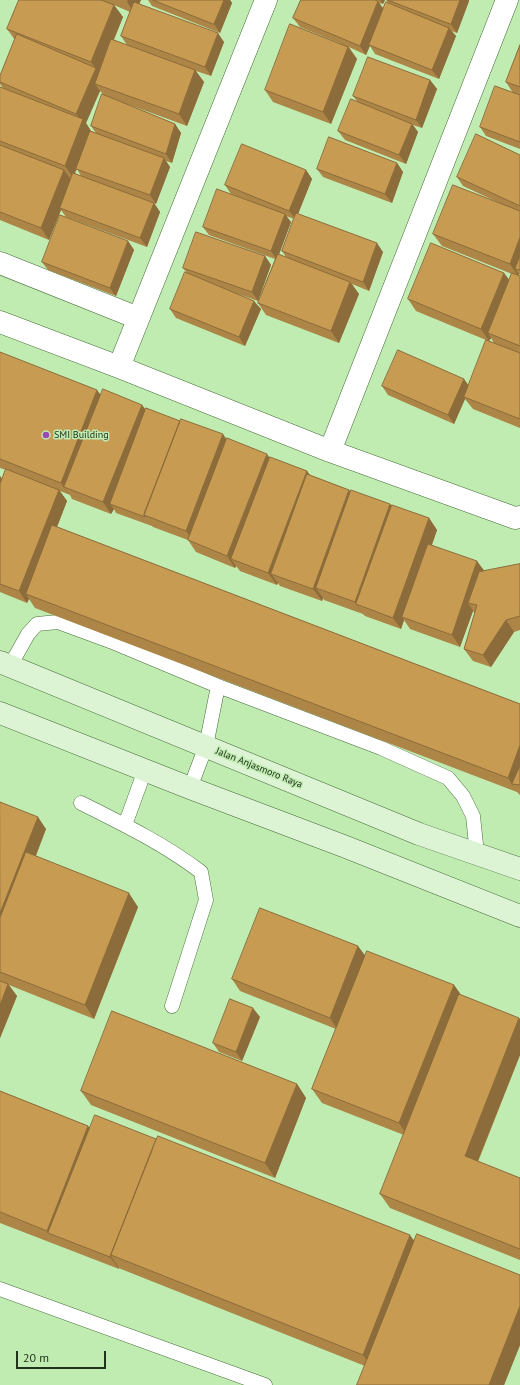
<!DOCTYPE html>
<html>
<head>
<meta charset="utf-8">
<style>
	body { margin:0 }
	#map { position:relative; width:520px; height:1385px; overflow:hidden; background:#c0ecb2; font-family:"PT Sans",sans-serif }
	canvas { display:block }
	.scale { position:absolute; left:16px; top:1351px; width:90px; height:18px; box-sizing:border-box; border:2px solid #22331c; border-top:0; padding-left:5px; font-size:12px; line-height:14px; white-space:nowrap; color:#22331c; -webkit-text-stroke:3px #c0ecb2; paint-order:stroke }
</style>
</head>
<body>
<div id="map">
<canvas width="520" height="1385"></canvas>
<div class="scale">20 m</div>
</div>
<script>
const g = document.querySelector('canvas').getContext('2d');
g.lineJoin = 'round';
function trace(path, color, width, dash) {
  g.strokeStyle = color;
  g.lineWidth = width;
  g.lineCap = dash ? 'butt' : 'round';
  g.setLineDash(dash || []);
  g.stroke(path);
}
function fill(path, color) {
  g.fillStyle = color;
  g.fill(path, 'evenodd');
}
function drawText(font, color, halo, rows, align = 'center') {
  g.font = font + ' "PT Sans",sans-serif';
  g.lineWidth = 3;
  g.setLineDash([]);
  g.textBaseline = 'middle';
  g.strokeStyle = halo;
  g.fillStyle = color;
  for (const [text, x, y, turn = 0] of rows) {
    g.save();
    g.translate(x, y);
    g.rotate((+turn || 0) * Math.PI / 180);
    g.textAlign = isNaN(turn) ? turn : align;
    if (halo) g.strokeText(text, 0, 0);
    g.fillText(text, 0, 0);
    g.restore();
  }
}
const lane = new Path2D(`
	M10,666L28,634L37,624L58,622L115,643L218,686L381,748L448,778L463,796L473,816L477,854
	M190,788L206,746L218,686
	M81,803C123,824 164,844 201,872L206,900L172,1006
	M125,825L145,770
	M0,1289L265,1385`);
const street = new Path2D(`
	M0,263L138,318
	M0,322L119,367L330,451L515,518L520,517
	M119,367L266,0
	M330,451L507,0`);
const secondary = new Path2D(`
	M0,662L419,834L520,869
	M0,713L190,788L346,847L520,916`);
trace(lane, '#476d39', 15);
trace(street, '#476d39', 23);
trace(secondary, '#476d39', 23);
trace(lane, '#fff', 14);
trace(street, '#fff', 22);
trace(secondary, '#dcf3d4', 22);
fill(new Path2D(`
	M19,0H141L139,4L224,42L211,76L196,71L204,82L187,126L127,104L175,124L181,133L172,163L166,161L170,167L156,204L154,203L160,212L147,247L66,217L61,210L49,240L0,220V87L3,88L0,84V76L15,40L7,29ZM114,5L130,12L121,36L127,45L114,40L123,17ZM100,91L103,94L91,126L96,133L91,131L86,123ZM77,169L81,176L75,173Z
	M148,0H230L232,3L220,33L152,6Z
	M301,0H385L383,4L379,3L384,9L388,3L386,0H469V1L457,33L451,31L456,36L439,79L375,54L370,46L366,55L349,47L357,59L331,124L273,102L265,90L339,43L300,27L293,18Z
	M520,45V149L486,136L480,127L513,93L506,82Z
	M430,80L437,89L422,128L413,125L418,132L406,164L345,140L338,131L357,101L353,96Z
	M520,155V275L519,274L518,275L520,276V428L473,409L465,399L454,424L388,395L382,386L464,379L469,386L486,340L416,311L408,299L504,273L509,280L512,274L442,246L433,234L508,207L463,186L457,177ZM491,338L494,343L489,341Z
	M397,163L403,172L392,203L323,177L317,169Z
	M306,170L312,179L298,214L383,252L369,291L352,284L359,294L339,343L266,315L258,303L275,259L209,235L203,227L247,200L231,194L225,185ZM286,216L294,219L282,251L286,257L279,254L291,222Z
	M128,241L134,250L116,296L48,270L42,262Z
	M265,256L271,265L258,301L238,294L261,309L245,346L176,318L170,309L187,273L183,268Z
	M0,352L101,395L142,405L146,410L227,440L269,458L307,471L310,475L349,490L350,491L390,504L392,506L429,518L437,530L432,545L484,571L520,564V630L514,632L491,667L473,661L464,649L475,614L473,611L460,647L410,629L404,620L401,629L365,616L363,614L324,600L323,598L322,601L280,586L278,583L277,585L240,571L236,566L235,568L196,552L188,540L153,527L152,526L116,513L114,509L111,514L72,499L70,495L60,491L67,501L57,527L520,704V795L517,792L35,608L29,599L27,603L0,592V476L2,479L6,470L0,468Z
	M0,802L46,829L36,856L138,907L94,1019L9,985L17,996L0,1038Z
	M365,956L454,985L461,995L520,1019V1055L478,1162L520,1178V1260L390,1208L380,1194L404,1135L322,1103L312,1089L336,1029L240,991L232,979Z
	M260,1017L242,1061L219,1052L213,1043Z
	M297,1084L306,1098L275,1178L91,1105L81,1091Z
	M0,1091L88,1126L90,1128L414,1240L520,1275V1345L504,1385H357L365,1366L121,1269L119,1268V1269L0,1223Z`), '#ac8547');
fill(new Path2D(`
	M128,0H141L135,14L127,2Z
	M224,0H230L232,3L220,33L214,24Z
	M380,0H385L383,4Z
	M460,0H469V1L457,33L451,24Z
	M378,1L384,10L366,55L360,46Z
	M114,5L123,17L95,84L100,91L86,123L91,131L73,178L65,166L82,122L76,114L96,69L91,62Z
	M449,28L456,36L439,79L432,70Z
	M218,33L224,42L211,76L205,67Z
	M348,47L357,59L331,124L323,112Z
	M195,70L204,82L187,126L179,114Z
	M430,80L437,89L422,128L416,120Z
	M175,124L181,133L172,163L166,154Z
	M412,124L418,132L406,164L399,155Z
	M164,158L170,167L156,204L150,195Z
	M397,163L403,172L392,203L385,194Z
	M64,170L73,182L60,208L61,210L49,240L41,228Z
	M306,170L312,179L296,219L289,211Z
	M154,203L160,212L147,247L140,238Z
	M285,214L291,222L277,260L271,251Z
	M520,237V270L515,269L519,274L518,276L510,264Z
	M128,241L134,250L116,296L110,288Z
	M377,243L383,252L369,291L363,282Z
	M265,256L271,265L258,301L252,292Z
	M504,273L513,285L488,333L491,338L489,341L481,329Z
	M350,282L359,294L339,343L331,331Z
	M254,301L261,309L245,346L239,337Z
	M464,379L470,388L464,397L465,399L454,424L448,415Z
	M97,390L106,402L64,487L69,495L61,483Z
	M142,405L150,417L110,504L114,509L111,514L103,502Z
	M223,434L231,446L195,543L186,531Z
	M267,454L275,466L231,559L236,566L235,568L227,556Z
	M307,471L315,483L271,574L278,583L277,585L268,573Z
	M0,476L5,483L0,496Z
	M59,490L67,501L30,596L26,594L29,599L27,603L19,591Z
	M349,490L358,502L316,588L323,598L322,601L313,589Z
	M390,504L399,516L356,604L363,614L355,602Z
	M429,518L437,530L405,618L402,617L404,620L401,629L393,618Z
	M477,561L486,573L468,603L473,611L460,647L452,635Z
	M506,620L514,632L491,667L483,655Z
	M520,745V785L512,784L517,792L508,778Z
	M38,817L46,829L0,946V913Z
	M129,893L138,907L94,1019L85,1005Z
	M358,946L367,958L338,1030L330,1018Z
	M8,984L17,996L0,1038V1005Z
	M454,985L464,999L409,1137L399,1123Z
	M253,1008L260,1017L242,1061L236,1052Z
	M519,1018L520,1019V1055L474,1170L465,1156Z
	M297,1084L306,1098L275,1178L265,1163Z
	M88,1126L98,1140L48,1233L47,1231Z
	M410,1235L420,1249L373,1369L363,1355Z
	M111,1256L119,1268V1269L110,1257Z
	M520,1306V1345L504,1385H489Z`), '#8c6c3a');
const building = new Path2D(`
	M19,0H101L114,5L91,62L7,29Z
	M153,0H224L214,24Z
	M301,0H375L378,1L360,46L293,18Z
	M388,0H460L451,24Z
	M134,2L218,33L205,67L121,36Z
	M386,2L449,28L432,70L369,45Z
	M290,24L348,47L323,112L265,90Z
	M17,34L96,68L76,114L0,82V76Z
	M111,39L195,70L179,114L95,84Z
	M520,45V87L506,82Z
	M368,57L430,80L416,120L353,96Z
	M495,86L520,95V142L480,127Z
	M0,87L83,119L65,166L0,141Z
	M102,94L175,124L166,154L91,126Z
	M351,99L412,124L399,155L338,131Z
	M90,131L164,158L150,195L76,169Z
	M476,134L520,155V206L457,177Z
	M329,137L397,163L385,194L317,169Z
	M242,144L306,170L289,211L225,185Z
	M0,145L64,170L41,228L0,212Z
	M73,173L154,203L140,238L60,208Z
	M453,185L520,211V237L510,264L433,234Z
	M217,189L285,214L271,251L203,227Z
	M296,213L377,243L363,282L282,251Z
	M60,215L128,241L110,288L42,262Z
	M196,232L265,256L252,292L183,268Z
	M431,243L504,273L481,329L408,299Z
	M278,254L350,282L331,331L258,303Z
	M520,256V270L515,269Z
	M185,272L254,301L239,337L170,309Z
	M512,273L520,276V346L488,333Z
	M486,340L520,353V419L464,397Z
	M398,350L464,379L448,415L382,386Z
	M0,352L97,390L61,483L0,459Z
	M103,389L142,405L103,502L64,487Z
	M146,408L180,421L144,515L145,517L110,504Z
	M181,419L223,434L186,531L144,515Z
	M227,438L267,454L227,556L188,540Z
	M270,457L307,471L268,573L231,559Z
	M6,469L59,490L19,591L0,584V484Z
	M307,474L349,490L313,589L271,574Z
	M351,490L390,504L355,602L316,588Z
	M392,505L429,518L393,618L356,604Z
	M52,525L520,704V745L508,778L26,594Z
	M428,544L477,561L452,635L402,617Z
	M520,564V616L506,620L483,655L464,649L477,605L468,603L479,572Z
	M520,766V785L512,784Z
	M0,802L38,817L0,913Z
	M26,852L129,893L85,1005L0,972V918Z
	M260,908L358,946L330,1018L232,979Z
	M367,951L454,985L399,1123L312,1089Z
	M0,981L8,984L0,1005Z
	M459,994L519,1018L465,1156L520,1178V1249L380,1194Z
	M230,999L253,1008L236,1052L213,1043Z
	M112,1011L297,1084L265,1163L81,1091Z
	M0,1091L88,1126L47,1231L0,1212Z
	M95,1115L156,1139L110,1257L48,1233Z
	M158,1136L410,1235L363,1355L111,1255Z
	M417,1234L520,1275V1306L489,1385H357Z`);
fill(building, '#c89b53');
trace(building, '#8c6c3a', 1);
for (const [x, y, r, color] of [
	[46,435,4,"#9b47b4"]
]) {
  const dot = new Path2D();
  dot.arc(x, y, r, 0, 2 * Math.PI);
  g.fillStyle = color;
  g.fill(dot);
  trace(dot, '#c0ecb2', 1.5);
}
drawText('10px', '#22331c', '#c0ecb2', [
	["SMI Building",54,435]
], 'left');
drawText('10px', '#22331c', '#c0ecb2', [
	["Jalan Anjasmoro Raya",259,768,22]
]);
</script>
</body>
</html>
